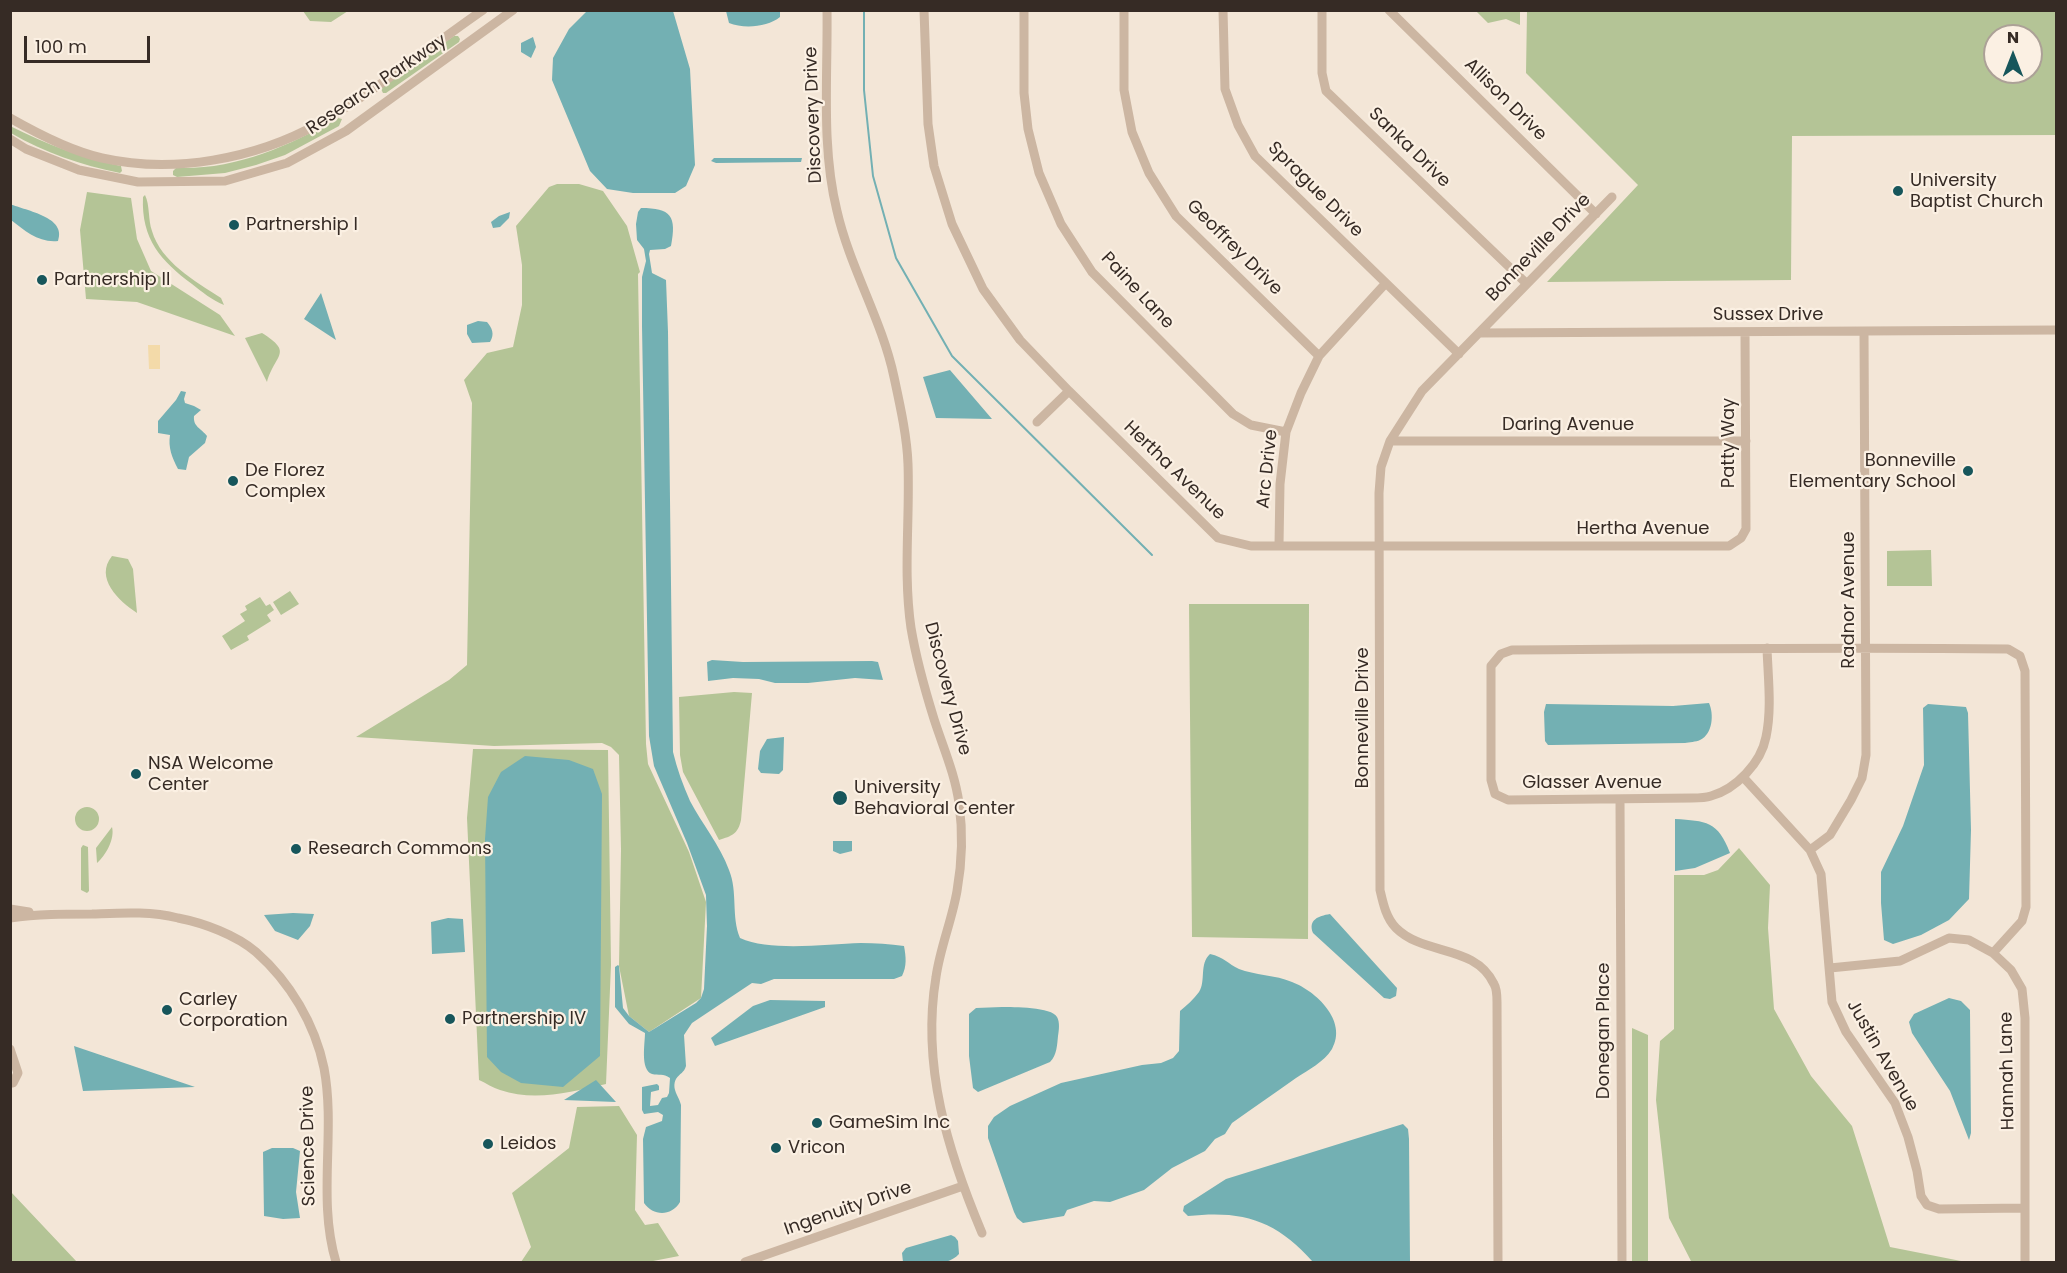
<!DOCTYPE html>
<html>
<head>
<meta charset="utf-8">
<style>
	body { margin:0 }
	#map { position:relative; width:2067px; height:1273px; overflow:hidden; background:#f3e6d7; font-family:Poppins,sans-serif }
	canvas { display:block }
	.frame { position:absolute; inset:0; border:12px solid #362b25; pointer-events:none }
	.north { position:absolute; left:1983px; top:24px; width:60px; height:60px; box-sizing:border-box; background:#fbf0e3; border:2px solid #aca197; border-radius:50%; rotate:0deg; font-size:16px; font-weight:700; line-height:24px; text-align:center; color:#362b25 }
	.north::after { content:''; display:block; margin:auto; width:21px; height:27px; background:#17565b; clip-path:polygon(50% 0,100% 100%,50% 72%,0 100%) }
	.scale { position:absolute; left:24px; top:36px; width:126px; height:27px; box-sizing:border-box; border:3px solid #362b25; border-top:0; padding-left:8px; font-size:18px; line-height:21px; white-space:nowrap; color:#362b25; -webkit-text-stroke:4px #fbf0e3; paint-order:stroke }
</style>
</head>
<body>
<div id="map">
<canvas width="2067" height="1273"></canvas>
<div class="frame"></div>
<div class="north">N</div>
<div class="scale">100 m</div>
</div>
<script>
const g = document.querySelector('canvas').getContext('2d');
g.lineJoin = 'round';
function fill(path, color) {
  g.fillStyle = color;
  g.fill(path, 'evenodd');
}
function trace(path, color, width, dash) {
  g.strokeStyle = color;
  g.lineWidth = width;
  g.lineCap = dash ? 'butt' : 'round';
  g.setLineDash(dash || []);
  g.stroke(path);
}
function drawText(font, color, halo, rows, align = 'center') {
  g.font = font + ' Poppins,sans-serif';
  g.lineWidth = 4.5;
  g.setLineDash([]);
  g.textBaseline = 'middle';
  g.strokeStyle = halo;
  g.fillStyle = color;
  for (const [text, x, y, turn = 0] of rows) {
    g.save();
    g.translate(x, y);
    g.rotate((+turn || 0) * Math.PI / 180);
    g.textAlign = isNaN(turn) ? turn : align;
    if (halo) g.strokeText(text, 0, 0);
    g.fillText(text, 0, 0);
    g.restore();
  }
}
fill(new Path2D(`
	M303,11H348L331,22L310,21Z
	M1476,11H1520V25L1506,19L1488,23Z
	M1527,11H2056V135L1792,136L1791,280L1547,282L1638,185L1526,73ZM1995,36H2031V72H1995Z
	M454,36H458L460,39L459,42L386,93H383L381,89L382,86Z
	M338,118L342,119L339,126L285,155L256,165L225,173L177,177L173,175V171L176,168C235,170 287,147 338,118Z
	M10,126C46,144 82,158 121,166L122,171L120,173C81,165 45,153 11,133Z
	M557,184H579L603,191L627,226L640,272L638,274L646,744L648,764L689,852L706,902L701,998L649,1032L629,1016L619,966L621,850L619,755L611,747L602,743L494,746L356,737L449,680L467,665L472,403L464,380L487,353L513,347L522,305V265L516,226L549,187Z
	M87,192L131,198L137,239L151,271L220,315L235,336L137,302L86,299L80,230Z
	M145,195C150,205 148,220 152,231C161,262 195,281 221,298L224,305C212,300 202,292 192,284C161,261 141,239 143,197Z
	M262,333C294,353 275,354 267,382L245,338Z
	M1931,550L1932,586H1887V551Z
	M112,556L128,559L133,569L137,613C119,601 94,578 112,556Z
	M290,591L299,604L281,615L273,602Z
	M260,597L266,606L270,604L274,610L267,615L271,621L247,636L249,640L231,650L222,636L245,621L240,614L247,610L245,606Z
	M1189,604H1309L1308,939L1192,937Z
	M734,692L752,693L741,820C738,834 732,836 719,840L683,772L680,755L679,697Z
	M473,749L608,750L611,965L606,1084C571,1092 535,1102 500,1090C493,1088 486,1083 479,1080L467,818Z
	M75 819a12 12 0 1 1 24 0a12 12 0 1 1-24 0Z
	M112,827C115,839 106,855 97,863L96,848Z
	M83,845L88,847L89,891L87,893L81,890V848Z
	M1739,848L1770,885L1768,928L1774,1009L1811,1076L1852,1126L1890,1247L1966,1262L1691,1261L1669,1218L1656,1100L1660,1041L1674,1029V875H1704L1718,870Z
	M1632,1028L1648,1035V1262H1632Z
	M619,1106L637,1135L635,1210L645,1225L658,1223L679,1256L648,1262H521L531,1247L512,1193L569,1148L577,1107Z
	M11,1192L77,1262H11Z`), '#b4c496');
fill(new Path2D(`
	M148,345H160V369H149Z`), '#f3daa9');
fill(new Path2D(`
	M587,11H673L690,69L695,165L686,186L675,193H633L607,189L590,171L552,80L553,58L569,29Z
	M726,11H780V17C768,27 744,29 729,23Z
	M533,37L536,47L531,58L521,52V43Z
	M714,158H802L801,162L716,163L711,161Z
	M10,204C27,211 67,217 58,241C39,243 25,231 11,220Z
	M641,208C671,208 677,216 671,246L665,249L650,250L649,254L652,273L666,280L668,332L673,752C677,769 683,785 690,801C702,824 720,845 729,870C738,892 731,916 740,938C771,952 827,944 861,943C875,943 890,944 904,946C906,957 907,966 902,976L894,979H774L761,984L752,983L692,1023L684,1035L686,1066C684,1073 680,1073 676,1079C671,1089 679,1096 681,1105L680,1202C671,1217 653,1216 644,1203L643,1139L646,1127L662,1121L663,1115L658,1112L644,1114L642,1110V1087L657,1084L659,1086V1090L651,1092L650,1106L658,1105L662,1098L667,1097L669,1093L670,1078C663,1073 659,1076 652,1074C640,1070 645,1043 645,1033L629,1024L615,1007V967L618,965L619,966L623,1008L629,1016L649,1032L696,1003L701,998L704,989L707,926L706,895L687,843L654,766L649,736L642,326V277L646,261L644,249L637,240L636,224L638,212Z
	M510,212L509,218L500,227L493,228L491,222L499,216Z
	M321,293L336,340L304,319Z
	M478,321L487,322C492,328 495,334 490,342L472,343L467,334V325Z
	M950,370L992,419L936,418L923,377Z
	M181,391L186,392L184,399L185,403L194,406L201,410L194,416C193,427 201,428 207,436L205,443L189,457L186,470L178,469C172,457 168,448 170,435L158,433V421L176,400Z
	M712,660L743,662L872,661L878,662L883,680L855,678L808,683H775L759,679L733,678L708,681L707,662Z
	M1709,703C1714,714 1713,734 1700,740C1696,742 1689,742 1685,743L1552,745H1548L1545,741L1544,712L1546,704L1673,706Z
	M1928,704L1966,707L1968,713L1971,830L1969,899L1949,920L1921,935L1893,944L1884,940L1881,903V872L1903,826L1924,765L1923,708Z
	M784,737L783,770L779,774L761,773L758,769L760,751L767,739Z
	M525,756L569,760L593,769L602,794L600,1056L563,1087L521,1083L501,1072L487,1057L485,839L488,797L501,772Z
	M1675,819C1706,821 1718,821 1730,853L1695,868L1675,871Z
	M833,841H852V851L840,854L833,851Z
	M293,913L314,914L310,926L298,940L275,931L264,915Z
	M1330,914L1397,988L1396,996L1390,999L1384,998L1313,933C1308,920 1318,916 1330,914Z
	M448,918L463,919L465,952L432,954L431,922Z
	M1210,954C1224,957 1228,964 1239,969C1254,975 1276,975 1292,982C1316,991 1348,1021 1332,1049C1324,1062 1308,1070 1296,1078C1275,1093 1253,1108 1232,1123L1225,1134L1215,1139L1205,1151L1172,1168L1144,1190L1110,1202L1094,1201L1067,1210L1064,1216L1023,1223L1017,1218L1014,1212L988,1138V1126L994,1117L1010,1106L1061,1083L1142,1065L1161,1063L1173,1058L1179,1051L1180,1011C1187,1005 1194,999 1199,992C1206,981 1199,964 1210,954Z
	M1949,998L1961,1001L1970,1010L1971,1133L1969,1140L1950,1091L1912,1033L1909,1022L1914,1014Z
	M770,1000L825,1001V1007L715,1046L711,1038L753,1006Z
	M1002,1007C1013,1007 1052,1007 1057,1017C1060,1022 1059,1030 1058,1036C1057,1045 1057,1055 1050,1062L978,1092L973,1088L969,1056V1014L976,1008Z
	M74,1046L195,1087L83,1091Z
	M596,1080L616,1102L564,1100Z
	M1403,1124L1408,1129L1409,1139L1410,1262H1313C1276,1220 1243,1210 1188,1216L1183,1211L1184,1206L1226,1179Z
	M272,1148H293L300,1151L296,1192L300,1218L283,1219L264,1216L263,1152Z
	M951,1235L955,1237L958,1241L959,1254C946,1268 922,1263 903,1262L902,1253L906,1248Z`), '#73b0b3');
trace(new Path2D(`
	M864,10V90L873,176L896,258L952,356L1152,555`), '#73b0b3', 2);
trace(new Path2D(`
	M827,10C828,76 821,147 837,211C850,268 882,320 894,377C900,405 907,436 908,464C910,519 903,573 911,628C916,658 925,690 934,719C943,747 955,774 959,803C963,832 962,863 957,891C952,920 940,948 936,977C921,1066 948,1152 982,1233
	M924,10L928,124L934,166L952,224L983,289L1020,340L1069,391L1218,538L1251,546H1729L1741,538L1746,529L1745,332
	M1024,10V93L1028,129L1039,173L1061,224L1092,272L1233,414L1251,425L1286,432
	M1124,10V90L1132,132L1149,173L1176,216L1319,356
	M1223,10L1225,89L1238,125L1255,156L1459,354
	M1322,10V73L1326,91L1527,284
	M1389,10L1596,214
	M10,118C38,134 71,151 102,158C173,174 255,159 318,124C376,91 428,48 483,10
	M10,139L26,149L79,170L138,182L225,181L287,163L346,131L513,10
	M1479,333L2056,330
	M1037,422L1069,391
	M1390,441H1746
	M1279,545L1280,484L1286,432L1301,393L1319,356L1385,284
	M1767,648C1768,677 1772,709 1766,737C1761,763 1736,789 1711,796C1705,798 1698,798 1692,798L1508,800L1495,794L1491,780V666L1501,654L1512,650C1677,649 1842,647 2008,649L2020,656L2025,671L2026,907L2022,921L1993,953
	M1743,777L1810,850L1821,874L1832,1002L1846,1032L1895,1103L1908,1137L1917,1171L1921,1196L1927,1205L1939,1209L2025,1208
	M1620,800L1622,1262
	M1810,850L1830,835L1851,800L1862,778L1866,755L1864,331
	M10,909L29,912
	M10,918C38,914 64,914 92,914C121,913 149,911 178,918C204,923 236,935 256,952C290,982 315,1024 324,1068C336,1132 317,1199 336,1262
	M1830,968L1900,961L1949,938L1969,940L1993,953L2011,970L2022,989L2025,1018V1262
	M10,1049L18,1073L13,1083H10
	M745,1262L963,1186
	M1498,1262L1497,1002C1497,996 1497,989 1494,984C1475,944 1424,956 1396,928C1386,918 1383,903 1380,890L1379,493L1381,467L1390,441L1422,391L1612,197`), '#ccb6a2', 9);
for (const [x, y, r, color] of [
	[1898,191,6,"#17565b"],
	[234,225,6,"#17565b"],
	[42,280,6,"#17565b"],
	[1968,471,6,"#17565b"],
	[233,481,6,"#17565b"],
	[136,774,6,"#17565b"],
	[840,798,8,"#17565b"],
	[296,849,6,"#17565b"],
	[167,1010,6,"#17565b"],
	[450,1019,6,"#17565b"],
	[817,1123,6,"#17565b"],
	[488,1144,6,"#17565b"],
	[776,1148,6,"#17565b"]
]) {
  const dot = new Path2D();
  dot.arc(x, y, r, 0, 2 * Math.PI);
  g.fillStyle = color;
  g.fill(dot);
  trace(dot, '#fbf0e3', 2);
}
drawText('18px', '#362b25', '#fbf0e3', [
	["Research Parkway",377,85,-34],
	["Allison Drive",1505,100,45],
	["Discovery Drive",814,115,-92],
	["Sanka Drive",1409,148,44],
	["Sprague Drive",1315,190,45],
	["Geoffrey Drive",1234,248,45],
	["Bonneville Drive",1539,248,-46],
	["Paine Lane",1137,291,47],
	["Sussex Drive",1768,315],
	["Daring Avenue",1568,425],
	["Patty Way",1729,443,-90],
	["Arc Drive",1268,469,-84],
	["Hertha Avenue",1174,471,44],
	["Hertha Avenue",1643,529],
	["Radnor Avenue",1849,600,-90],
	["Discovery Drive",947,689,75],
	["Bonneville Drive",1363,718,-90],
	["Glasser Avenue",1592,783],
	["Donegan Place",1604,1031,-90],
	["Justin Avenue",1882,1056,60],
	["Hannah Lane",2008,1071,-91],
	["Science Drive",309,1146,-91],
	["Ingenuity Drive",848,1209,-19]
]);
drawText('18px', '#362b25', '#fbf0e3', [
	["University",1910,181],
	["Baptist Church",1910,202],
	["Partnership I",246,225],
	["Partnership II",54,280],
	["Bonneville",1956,461,"right"],
	["Elementary School",1956,482,"right"],
	["De Florez",245,471],
	["Complex",245,492],
	["NSA Welcome",148,764],
	["Center",148,785],
	["University",854,788],
	["Behavioral Center",854,809],
	["Research Commons",308,849],
	["Carley",179,1000],
	["Corporation",179,1021],
	["Partnership IV",462,1019],
	["GameSim Inc",829,1123],
	["Leidos",500,1144],
	["Vricon",788,1148]
], 'left');
</script>
</body>
</html>
